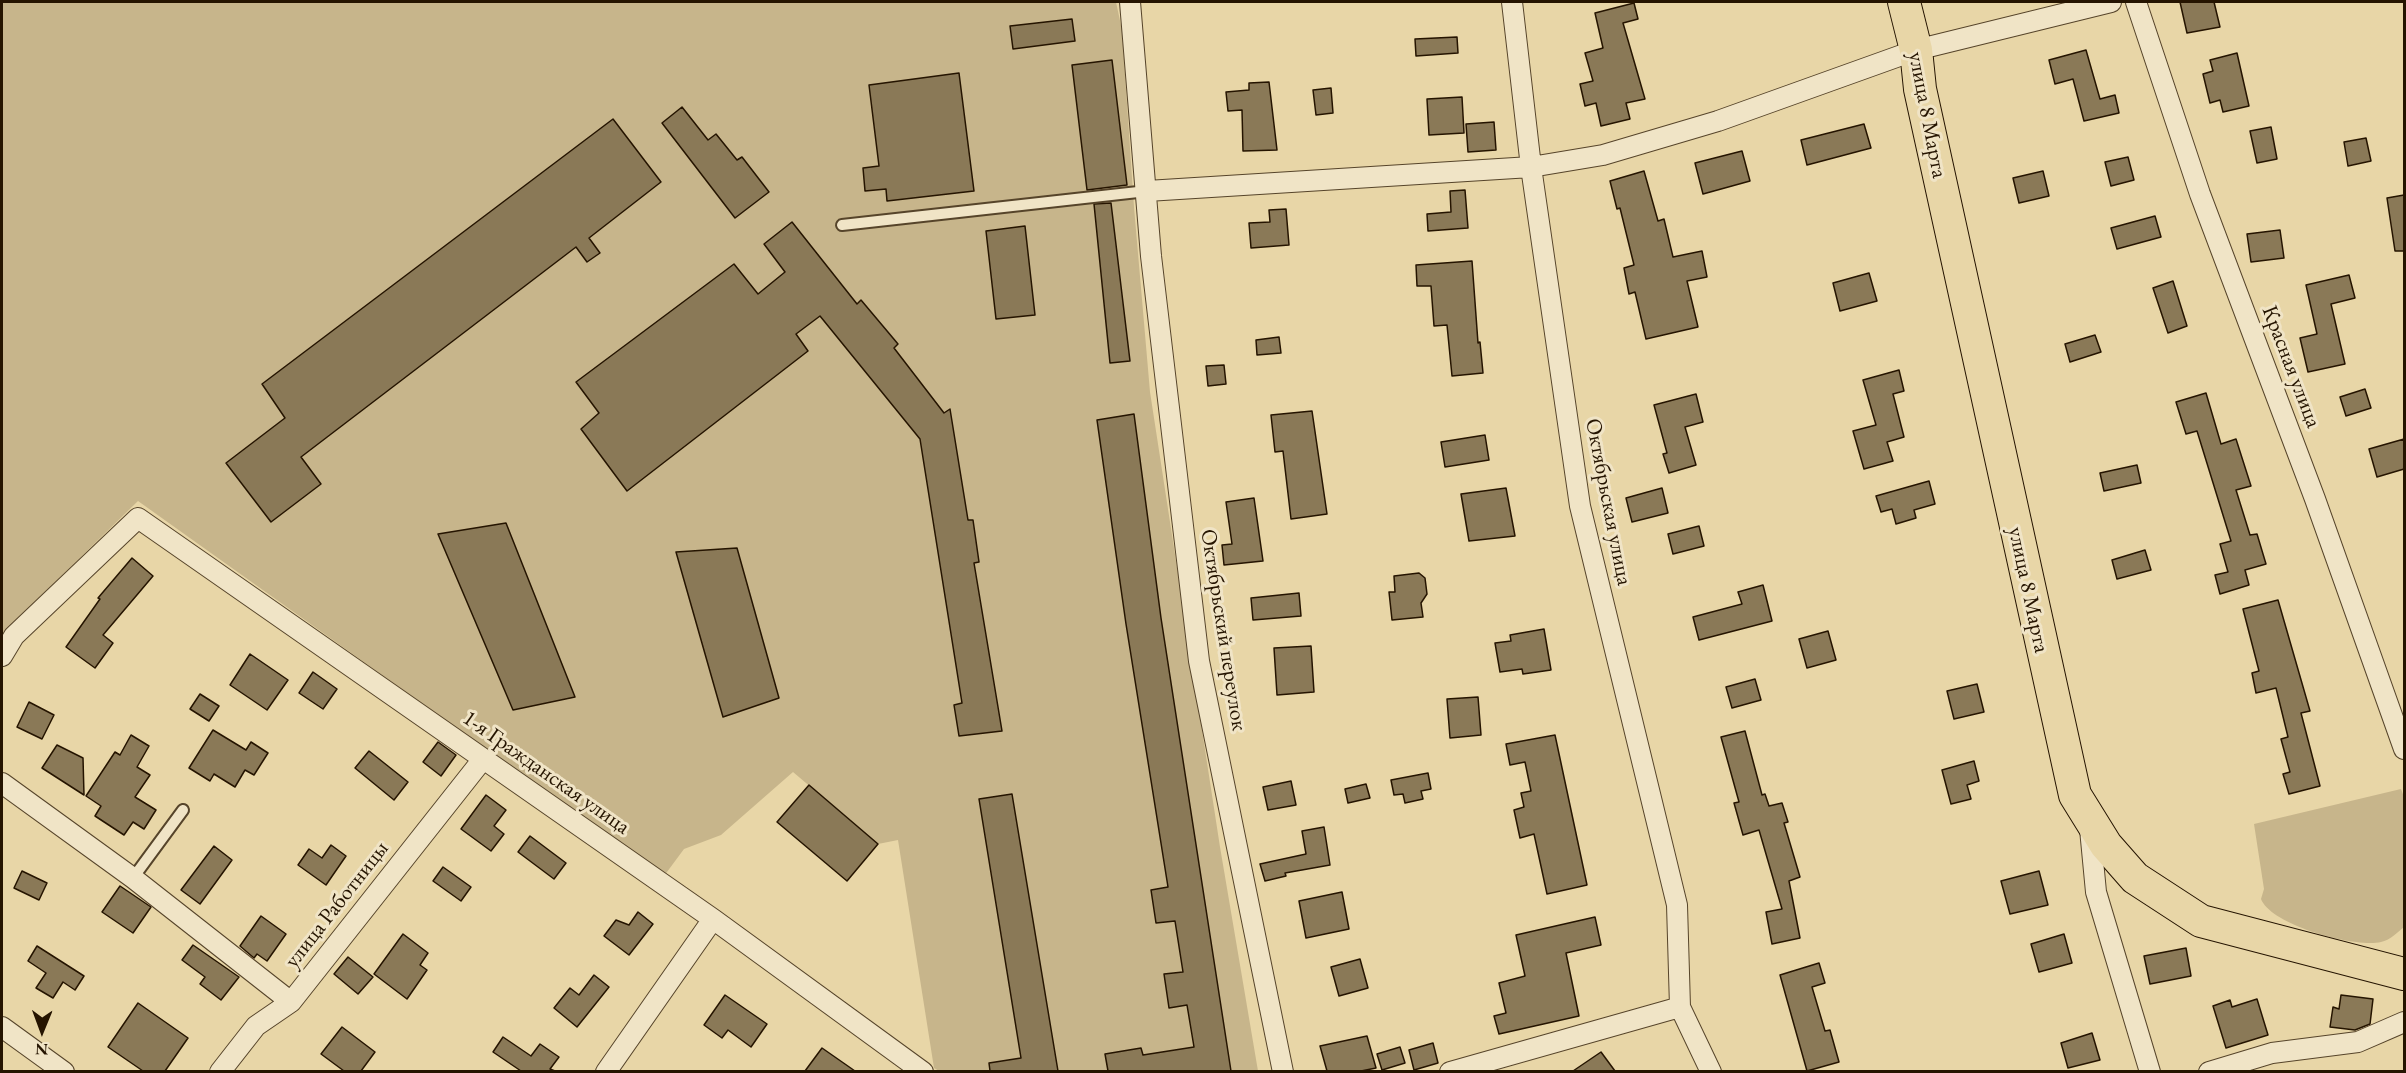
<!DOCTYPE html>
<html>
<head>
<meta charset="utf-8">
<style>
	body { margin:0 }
	#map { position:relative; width:2406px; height:1073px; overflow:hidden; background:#e8d6a7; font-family:"EB Garamond",serif }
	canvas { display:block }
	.frame { position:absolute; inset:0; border:3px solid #251400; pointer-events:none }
	.north { position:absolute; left:12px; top:1001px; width:60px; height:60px; -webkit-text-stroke:4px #f0e4c6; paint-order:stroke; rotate:181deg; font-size:16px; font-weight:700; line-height:24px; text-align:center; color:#251400 }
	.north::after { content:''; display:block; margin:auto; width:21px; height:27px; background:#251400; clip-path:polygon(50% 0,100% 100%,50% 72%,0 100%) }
</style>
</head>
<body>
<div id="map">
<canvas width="2406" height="1073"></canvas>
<div class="frame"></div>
<div class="north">N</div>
</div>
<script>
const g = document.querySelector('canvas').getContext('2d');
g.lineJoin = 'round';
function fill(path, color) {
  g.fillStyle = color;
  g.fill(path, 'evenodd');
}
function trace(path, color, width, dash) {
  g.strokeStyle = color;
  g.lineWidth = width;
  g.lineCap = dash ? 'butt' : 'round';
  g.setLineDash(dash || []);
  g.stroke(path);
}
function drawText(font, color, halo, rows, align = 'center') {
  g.font = font + ' "EB Garamond",serif';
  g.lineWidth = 6;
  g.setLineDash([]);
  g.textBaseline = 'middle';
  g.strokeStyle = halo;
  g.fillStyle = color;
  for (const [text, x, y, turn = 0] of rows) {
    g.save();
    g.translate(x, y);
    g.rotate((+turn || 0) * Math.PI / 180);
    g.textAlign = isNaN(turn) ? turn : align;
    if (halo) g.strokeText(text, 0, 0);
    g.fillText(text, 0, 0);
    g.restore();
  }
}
fill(new Path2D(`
	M2,2H1116L1122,30L1134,207L1150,392L1220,847L1258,1071H939L934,1068L898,840L878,844L793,772L721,835L684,849L664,876L138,501L2,634Z
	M2401,789L2404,797V927C2397,933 2390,940 2381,942C2354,948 2271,925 2261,899L2264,889L2254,824Z`), '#c7b58b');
const building = new Path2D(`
	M2180,2H2214L2220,27L2187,33Z
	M1634,3L1638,19L1623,23L1645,99L1626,103L1630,119L1601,126L1596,103L1585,106L1580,84L1593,81L1585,53L1603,48L1595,13Z
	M1072,19L1075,41L1013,49L1010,26Z
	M1457,37L1458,53L1416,56L1415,39Z
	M2086,50L2100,99L2115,95L2119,113L2084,121L2073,79L2055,84L2049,60Z
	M2237,53L2249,106L2223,112L2220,100L2210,103L2203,74L2213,71L2210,60Z
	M1112,60L1127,185L1087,190L1072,65Z
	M959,73L974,191L887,201L886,189L865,191L863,168L879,166L869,85Z
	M1269,82L1277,150L1243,151L1242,110L1228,111L1226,92L1249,90V83Z
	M1331,88L1333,113L1316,115L1313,90Z
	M1462,97L1464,133L1429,135L1427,99Z
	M682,107L708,140L716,134L737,160L742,157L769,192L735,218L662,123Z
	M613,119L661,182L589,238L600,253L587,262L576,247L301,457L321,484L271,522L226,463L285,418L262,384Z
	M1494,122L1496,150L1468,152L1466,124Z
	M1864,124L1871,148L1807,165L1801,140Z
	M2271,127L2277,159L2257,163L2250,131Z
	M2366,138L2371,161L2348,166L2344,142Z
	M1742,151L1750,181L1703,194L1695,163Z
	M2128,157L2134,180L2111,186L2105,162Z
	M1644,171L1658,221L1664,219L1673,257L1702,251L1707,277L1687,281L1698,327L1646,339L1635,292L1629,294L1624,268L1634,265L1620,208L1617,209L1610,181Z
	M2043,171L2049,196L2019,203L2013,178Z
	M1465,190L1468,228L1428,231L1427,214L1451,212L1450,191Z
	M2404,195V251H2395L2387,198Z
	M1111,203L1130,361L1110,363L1094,204Z
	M1286,209L1289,245L1251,248L1249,223L1270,222L1269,210Z
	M2155,216L2161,237L2117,249L2111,228Z
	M792,222L857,304L861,300L898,344L894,348L944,413L950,409L968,520H973L979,562L974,563L1002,731L959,736L954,705L962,703L920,439L820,316L796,334L808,351L627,491L581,429L599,413L576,382L734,264L758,294L785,272L764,244Z
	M1025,226L1035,315L996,319L986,231Z
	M2280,230L2284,258L2251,262L2247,234Z
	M1472,261L1478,343L1480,342L1483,373L1452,376L1447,325L1434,326L1431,286H1417L1416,265Z
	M1869,273L1877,301L1840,311L1833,283Z
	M2349,275L2355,298L2331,304L2345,364L2308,372L2300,338L2317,334L2306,285Z
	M2173,281L2187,326L2168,333L2153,288Z
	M2095,335L2101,352L2070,362L2065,344Z
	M1279,337L1281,353L1257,355L1256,340Z
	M1224,365L1226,384L1208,386L1206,366Z
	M1899,370L1904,391L1893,394L1904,437L1887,442L1893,461L1864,469L1853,431L1876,425L1863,380Z
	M2365,389L2371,408L2346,416L2340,397Z
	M2206,393L2221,444L2236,439L2251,486L2236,490L2250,535L2257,534L2266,564L2245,570L2249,585L2220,594L2215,575L2228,572L2220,544L2231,541L2197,431L2186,434L2176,402Z
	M1696,394L1703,422L1685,427L1696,465L1669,473L1663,454L1667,453L1654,405Z
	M1312,411L1327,514L1291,519L1283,451L1275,452L1271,415Z
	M1134,414L1161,618L1231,1071H1108L1105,1054L1141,1048L1143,1055L1194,1047L1187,1005L1169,1008L1164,974L1183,972L1175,921L1156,923L1151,890L1168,887L1126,624L1097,420Z
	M1485,435L1489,460L1445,467L1441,442Z
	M2404,439V469L2377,477L2369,449Z
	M2137,465L2141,483L2104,491L2100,473Z
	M1929,481L1935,504L1914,510L1916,518L1896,524L1892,509L1881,512L1876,496Z
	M1506,488L1515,536L1469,541L1461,494Z
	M1662,488L1668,513L1632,522L1626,498Z
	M1254,498L1263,561L1224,565L1222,545L1232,544L1226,502Z
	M506,523L575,697L513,710L438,534Z
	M1699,526L1704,546L1673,554L1668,534Z
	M737,548L779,698L723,717L676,552Z
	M2145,550L2151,570L2117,579L2112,560Z
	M132,558L153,576L103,635L113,643L95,668L66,647L100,599L98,598Z
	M1419,573L1425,578L1427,594L1421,603L1423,617L1392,620L1389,592H1395L1394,576Z
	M1763,585L1772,621L1699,640L1693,617L1742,604L1738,592Z
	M1299,593L1301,616L1253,620L1251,598Z
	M2278,600L2310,711L2301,713L2320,786L2289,794L2283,774L2290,772L2281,739L2288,737L2276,688L2256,693L2252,673L2259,671L2243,609Z
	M1544,629L1551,670L1523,674L1522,669L1500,672L1495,643L1511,641L1510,635Z
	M1828,631L1836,660L1807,668L1799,639Z
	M1311,646L1314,692L1277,695L1274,648Z
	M250,654L288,680L267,710L230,685Z
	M313,672L337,689L323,709L299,693Z
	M1755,679L1761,700L1732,708L1726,687Z
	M1977,684L1984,712L1954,719L1947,691Z
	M200,694L219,706L209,721L190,709Z
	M1478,697L1481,735L1450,738L1447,699Z
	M29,702L54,715L42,739L17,727Z
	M213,730L246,750L251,742L268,753L254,775L245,770L235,787L214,774L210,781L189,768Z
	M1745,731L1762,795L1765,794L1769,806L1782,803L1788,822L1784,823L1800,877L1789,881L1800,938L1772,944L1766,912L1782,909L1759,830L1743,835L1734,803L1739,802L1721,737Z
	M131,735L149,746L137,767L150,775L135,797L156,810L144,829L133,822L124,835L95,816L101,806L86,796L115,752L120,755Z
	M1555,735L1587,885L1547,894L1534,834L1520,838L1514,810L1524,807L1521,793L1531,791L1525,762L1510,765L1506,744Z
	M438,742L456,755L441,776L423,762Z
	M57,745L83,758L84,795L42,768Z
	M369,751L408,782L394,800L355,768Z
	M1974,761L1979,781L1967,785L1971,799L1951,804L1942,770Z
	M1428,773L1431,789L1421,791L1423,799L1405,803L1403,794L1394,795L1391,780Z
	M1291,781L1296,805L1268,810L1263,787Z
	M1366,784L1370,798L1348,803L1345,789Z
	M809,785L878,844L847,881L777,822Z
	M1012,794L1058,1071H990L989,1063L1021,1058L979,799Z
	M486,795L506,810L494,826L504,834L491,851L461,829Z
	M1324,827L1330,865L1285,873L1286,876L1265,881L1260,864L1306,854L1302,831Z
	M530,836L566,863L554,879L518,852Z
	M331,845L346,856L326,885L298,865L309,849L322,858Z
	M214,846L232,860L200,904L181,890Z
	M443,867L471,887L461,901L433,881Z
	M22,871L47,883L39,900L14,888Z
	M2039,871L2048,905L2010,914L2001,881Z
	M120,886L151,907L133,933L102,912Z
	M1342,892L1349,929L1306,938L1299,901Z
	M638,912L653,924L629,955L604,936L616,920L629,925Z
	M261,916L286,934L267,961L257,954L254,958L240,946Z
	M1595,917L1601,945L1566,953L1579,1016L1499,1034L1494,1016L1506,1013L1499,983L1525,976L1516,935Z
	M403,934L428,953L420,965L427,970L407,999L374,974Z
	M2064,934L2072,963L2039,972L2031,944Z
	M193,945L239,977L221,1000L200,984L205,977L182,960Z
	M37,946L84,976L75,990L63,982L53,998L36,988L46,973L28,961Z
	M2186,948L2191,976L2150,984L2144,956Z
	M348,957L373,977L358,994L334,974Z
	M1360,959L1368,988L1339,996L1331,967Z
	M1819,963L1825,983L1812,987L1825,1031L1830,1030L1839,1062L1807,1071L1780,975Z
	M594,975L609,987L577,1027L554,1008L570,988L579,995Z
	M725,995L767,1024L751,1047L728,1030L722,1038L704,1025Z
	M2341,995L2373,999L2370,1024L2355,1030L2330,1027L2333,1007L2339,1009Z
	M2257,999L2268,1035L2226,1048L2213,1006L2230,1000L2232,1007Z
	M138,1003L188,1038L165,1071H143L108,1047Z
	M342,1027L375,1052L361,1071H344L321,1054Z
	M2092,1033L2100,1060L2068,1068L2061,1043Z
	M1367,1036L1376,1068L1361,1071H1327L1320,1046Z
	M503,1037L531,1056L540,1044L559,1057L550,1069L555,1071H521L493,1052Z
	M1433,1043L1438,1063L1414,1070L1409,1050Z
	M1400,1047L1405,1063L1382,1070L1377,1054Z
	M822,1048L855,1071H805Z
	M1601,1052L1615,1071H1573Z`);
fill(building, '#8a7957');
trace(building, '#251400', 1.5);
const service = new Path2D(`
	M842,225L1147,191
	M133,878L183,810`);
const minor = new Path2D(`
	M1130,2L1151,256L1199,661L1283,1072
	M1512,2L1531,167L1580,506L1677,905L1680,1007L1711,1072
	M2136,2L2200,194L2315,499L2404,749
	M1147,191L1531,167L1603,155L1718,121L1916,50L2111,2
	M2,656L14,636L138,518L713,919L923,1072
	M2,783L133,878L291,1002
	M2090,829L2096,892L2150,1072
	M2,1027L64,1072
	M220,1072L256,1026L291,1002L483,759
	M606,1072L713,919
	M1450,1072L1680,1007
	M2209,1072L2272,1053L2358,1042L2404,1022`);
const primary = new Path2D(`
	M1904,2L1916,50L1920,89L2075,795L2106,845L2135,878L2201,921L2404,974`);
trace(service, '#56442a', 14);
trace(minor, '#56442a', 22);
trace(primary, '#251400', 34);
trace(service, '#f0e4c6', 10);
trace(minor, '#f0e4c6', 20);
trace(primary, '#e8d6a7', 32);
drawText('22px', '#251400', '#f0e4c6', [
	["улица 8 Марта",1927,115,79],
	["Красная улица",2291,367,69],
	["Октябрьская улица",1608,502,79],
	["улица 8 Марта",2028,590,78],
	["Октябрьский переулок",1223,630,81],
	["1-я Гражданская улица",546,773,35],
	["улица Работницы",337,905,-52]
]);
</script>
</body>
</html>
